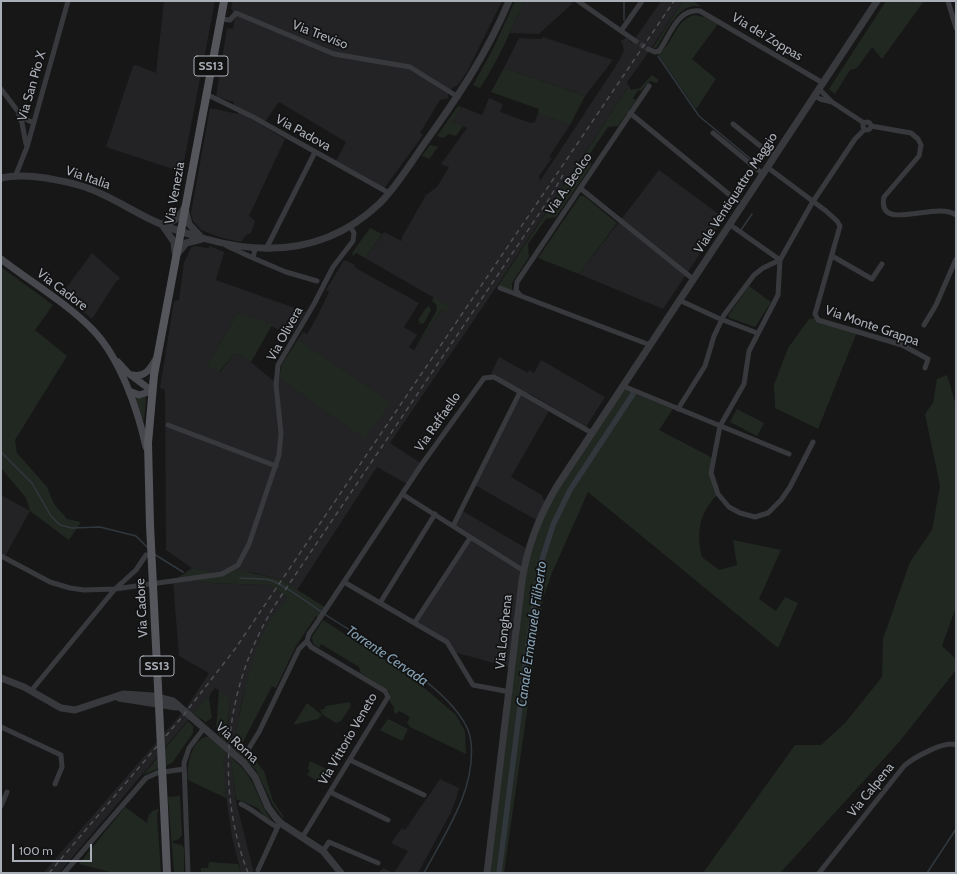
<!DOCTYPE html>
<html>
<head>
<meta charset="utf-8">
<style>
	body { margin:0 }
	#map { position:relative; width:957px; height:874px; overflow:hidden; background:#171718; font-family:Cabin,sans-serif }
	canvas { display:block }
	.frame { position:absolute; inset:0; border:2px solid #aaafb7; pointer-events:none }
	.scale { position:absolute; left:12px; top:844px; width:80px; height:18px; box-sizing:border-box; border:2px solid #aaafb7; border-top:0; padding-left:5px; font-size:12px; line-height:14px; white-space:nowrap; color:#aaafb7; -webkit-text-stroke:3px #121213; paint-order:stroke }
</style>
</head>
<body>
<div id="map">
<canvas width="957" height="874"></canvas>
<div class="frame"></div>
<div class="scale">100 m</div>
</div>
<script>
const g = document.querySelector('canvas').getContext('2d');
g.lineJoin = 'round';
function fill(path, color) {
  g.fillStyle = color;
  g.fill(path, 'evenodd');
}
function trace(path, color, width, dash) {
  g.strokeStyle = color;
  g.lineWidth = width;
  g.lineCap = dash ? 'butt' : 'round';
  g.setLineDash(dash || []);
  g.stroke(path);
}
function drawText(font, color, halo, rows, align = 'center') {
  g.font = font + ' Cabin,sans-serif';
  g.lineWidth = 3.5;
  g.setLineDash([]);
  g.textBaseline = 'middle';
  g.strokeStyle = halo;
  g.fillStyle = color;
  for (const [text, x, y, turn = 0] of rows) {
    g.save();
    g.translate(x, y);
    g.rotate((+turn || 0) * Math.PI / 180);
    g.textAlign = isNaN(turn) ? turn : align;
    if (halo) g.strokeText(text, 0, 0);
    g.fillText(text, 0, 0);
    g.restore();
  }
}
fill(new Path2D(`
	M164,1H215L182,172L106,147L133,66L136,65L156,73Z
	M233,1H502L468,70L458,85L452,88L448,93V98L440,100L420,133L423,135L383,190L335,163L346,142L279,102L264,123L233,107L234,102L216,97L227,28L233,29L235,17L231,8Z
	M524,1H569L573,3L539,34L510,33Z
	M661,1H683L648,53L627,82L629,86L495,289L390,443L422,464L409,485L377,467L297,590L282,580L251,572L222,574L192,568L166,550L165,390L160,388L174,301L179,300L184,263L191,248L195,246L208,248L210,246L224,252L216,280L306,312L291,335L238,312L207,366L220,372L235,353L251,362L272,380L279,378L364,437L390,403L298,339L303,332L307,334L317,317L329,292L326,290L344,260L354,264L355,267L361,271L419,303L404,327L417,335L409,347L414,350L442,309L450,307L365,258L384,232L402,241V237L426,195L437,187L449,167L441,164L467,128L452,122L462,107L482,115L489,98L503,104L500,112L531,123L535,122L538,113L570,125L549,157L552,158L539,176L540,181L619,61L624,50L621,40L627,38L632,43Z
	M543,37L613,60L585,96L504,68L519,38L541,39Z
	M210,108L238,114L239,112L285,139L249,216L255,221L251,233L246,235L241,242L222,238L201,230L193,221L191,213Z
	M659,170L724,218L663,309L579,274Z
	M92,253L120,278L115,283L92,319L61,295Z
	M499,357L528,373L529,370L534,373L541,360L605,397L586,427L529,393L527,396L550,409L511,477L542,495L543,499L547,502L538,521L473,484L520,392L490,376Z
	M1,495L30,511L4,558L1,556Z
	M461,510L529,550L512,668L454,652L452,648L415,622L470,538L453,526Z
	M188,579L211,583L267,585L273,587L287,597L267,628L243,696L233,748L232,747L233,776L236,802L254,873H241L232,837L223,776V760L226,757L230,699L215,688L59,873H43L187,707L209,673L179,656L173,581Z
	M440,779L459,788L456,799L451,812L418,873H378L383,868L394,873L408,851L391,843L402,828L405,830Z`), '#232325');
fill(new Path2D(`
	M515,1H524C511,31 498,61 480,88L473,85L492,51Z
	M683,1H693L702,7C679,0 667,31 657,47L652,49Z
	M886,1H924L882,59L872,47L857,68L850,70L835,94L829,89Z
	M695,15L704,17L718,24L692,59L716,79L696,109L658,54C674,44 675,19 695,15Z
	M504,68L585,96L570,125L538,113L539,109L491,92Z
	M652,75L659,80L657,83L650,81L641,91L638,90L633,98L636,100L618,126L608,127L589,155L591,166L556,217L546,219L528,244L529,257L512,283V291L498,286L629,86L631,90L640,88Z
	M458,106L462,107L452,122L463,126L456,136L449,134L443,138L437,136Z
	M430,145L438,147L429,159L422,156Z
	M580,196H584L617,223L579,274L538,258Z
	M370,228L382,234L365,258L356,253L353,256L352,253Z
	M1,267L53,305L35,330L67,356L15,440L17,453L47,487L54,504L67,519L81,522L69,540L30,511L26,498L1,468Z
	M749,286L771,302L755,327L730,318L728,316Z
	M434,297L450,307L447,312L442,309L414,350L437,310L436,304L432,301Z
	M429,306L431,310L424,323L420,324L418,320L426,308Z
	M238,312L272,325L251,362L235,353L219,372L207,366Z
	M816,318L857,332L818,429L775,408L774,385L788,348L809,319Z
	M298,339L391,403L364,438L279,378L282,364Z
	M947,375L956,405V607L942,646L956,659V670L900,741L780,873H703L795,745H821L845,723L882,677L883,639L910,562L932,530L940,486L925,414L933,403L937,379Z
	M623,386L634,390L636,394L673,409L659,430L709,456L713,459L711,473L718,494C699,513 696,532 702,557L719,570L737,565L733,540L781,550L759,599L776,611L785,597L798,603L778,648L588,492L552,573L543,598L504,873H489L522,581L538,521Z
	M146,397L144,421V422L135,398Z
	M737,409L764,423L757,436L730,422Z
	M192,568L222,574L235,569L282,580L326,608L319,618L316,616L296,646L276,688L272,686L242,744L264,771L273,801L284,817L283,818L273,805L256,770L233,748C241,707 248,666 266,628C272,617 280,607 287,597L273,587L267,585L211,583L188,579L173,581Z
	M323,620L414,679L456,715L465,731L466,754L410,727L407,723L410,717L399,711L397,714L394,712V707L390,702L389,691L361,673L359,667L321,644L319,648L313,644L312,637Z
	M219,690L230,699L226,744L216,730Z
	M211,692L209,698L212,718L206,722L193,714Z
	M350,702L351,706L341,721L336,723L323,715L320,710L324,709L326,706Z
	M307,703L322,715L318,719L293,725Z
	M388,719L408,729L402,741L380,730Z
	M188,721L193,726V733L172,763L143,775Z
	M205,737H209L226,752V757L223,760L226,798L188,780C187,766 190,743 205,737Z
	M231,758C257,777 255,797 272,821L266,818L258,808L236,799Z
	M310,761L327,769L319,782L307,775L310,770L308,769Z
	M180,796L182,835L179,839L173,841V843L182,845L184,848V873H174L168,797Z
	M125,807L147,823C148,815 150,810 159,809L157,815L161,873H114L79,864Z
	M209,862L238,864L241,873H201V868H208Z`), '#212821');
trace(new Path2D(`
	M624,20V1
	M658,56L699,116L752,160
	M741,230L752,214
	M1,452L32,483L51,516L60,525L72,528L100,527L136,536L149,549
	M154,554L183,572
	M240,578C250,579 264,578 273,581C289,588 314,607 329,617C366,641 467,695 471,742C476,790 445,833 424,873
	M927,873L956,829`), '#30383d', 1.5);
trace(new Path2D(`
	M499,873L526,659L540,566L553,525L570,490L633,394`), '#30383d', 5.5);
trace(new Path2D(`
	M634,40L648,49`), '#343538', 5, [5, 2.5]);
trace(new Path2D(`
	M578,1L634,40
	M948,1L956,28
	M220,19L230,20L236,13L334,54L410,67L458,97
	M621,31L642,1
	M648,49L655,52L659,51C670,36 677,8 700,11L823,83
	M1,89L23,118L34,123
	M819,89L832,102
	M206,94L253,117L389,193
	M814,95L820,99L832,102L864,123
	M630,113L742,205
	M19,115L22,123L26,144
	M863 126a4 4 0 1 1 8 0a4 4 0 1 1-8 0Z
	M733,124L774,157
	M871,126L911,133L918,139L921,145L919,156L884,197C876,234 937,200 956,215
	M713,133L763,174
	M767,167L826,211L837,221L840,226L815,314L818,320L902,345L928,359L925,368
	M15,177L27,147L68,1
	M580,188L693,279
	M729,224L780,260
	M227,246L253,258
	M255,249L253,258L286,272L317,281
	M266,249L315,152
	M832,256L872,279L882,264
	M500,288L650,345
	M520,295L516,290L517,282L649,86
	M679,300L718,318L757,333
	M924,325L936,305L956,259
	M623,386L789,454
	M678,409L705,366L714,336L724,315L754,275L763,268L780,260
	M168,425L276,466
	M813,442L790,487L781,500L768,513L755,517L740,513L729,507L718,494L711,473L720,426L744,384L749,351L778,295L780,260L812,203L855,139L864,130
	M402,494L524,571
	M453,526L520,392
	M1,556L50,582L70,588L84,590L115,589L222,574L238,565L249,544L279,455L281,433L276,385L278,365L314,304L333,267L353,241L354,233L350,226
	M344,582L447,642L473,685L510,692
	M380,603L435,514
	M415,622L470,538
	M307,641L309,634L316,624L422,464L484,378L494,377L592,433
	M31,691L115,589L136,570L146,555
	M1,727L61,755L62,767L55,784
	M249,748L259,732L299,649L307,641
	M350,760L424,795
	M330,792L388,820
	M241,804C254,810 264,820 277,827
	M1,806L7,792
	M303,836L388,697L385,691L311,647L307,641
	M323,851L329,842L378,863
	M258,870L280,822
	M64,873L146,778L157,773L184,769
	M188,873L184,763L189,748L204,728
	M819,873L904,766C913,758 945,740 956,745`), '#38393d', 5);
trace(new Path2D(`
	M1,178C15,175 32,176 46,178C61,181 76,183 90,189C112,197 132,211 154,221C170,229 188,234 206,239C270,257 330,251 380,203C399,184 413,159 429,137C461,92 487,53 509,1
	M185,209L189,224L200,236
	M162,224C173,223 179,218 184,208
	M163,226L174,242L175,252
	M178,253L186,243L202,239
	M1,678L24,687L61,708L75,710L123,694L153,696L173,701L244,763L255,777L268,807L276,818L282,824L323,851L341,873
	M119,698L176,707
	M487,873L522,581C527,547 539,516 557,486L877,1`), '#38393d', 7);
trace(new Path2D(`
	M1,259C31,282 68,304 93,330C120,358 138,410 146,447
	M118,362L128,373L152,391L139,395L129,391
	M133,375C145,378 151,368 156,359`), '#46484d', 7);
trace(new Path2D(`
	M150,525L148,443L154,375L224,1
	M164,808L167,873`), '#54565c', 8);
trace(new Path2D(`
	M49,873L182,717L235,649L674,1
	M248,873C214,784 225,685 275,605L549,199L563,175`), '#4d4f54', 1.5, [5, 4]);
trace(new Path2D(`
	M150,525L164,808`), '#54565c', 8);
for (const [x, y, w] of [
	[211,66,34],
	[157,666,34]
]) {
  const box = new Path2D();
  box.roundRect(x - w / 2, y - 10, w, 20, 3);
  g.fillStyle = '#121213';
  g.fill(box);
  trace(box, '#aaafb7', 1);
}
drawText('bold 12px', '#aaafb7', null, [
	["SS13",211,66],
	["SS13",157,666]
]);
drawText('13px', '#aaafb7', '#121213', [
	["Via Treviso",320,35,21],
	["Via dei Zoppas",767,37,31],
	["Via San Pio X",32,86,-74],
	["Via Padova",303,133,29],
	["Via Italia",88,178,19],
	["Via A. Beolco",569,184,-56],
	["Via Venezia",175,193,-80],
	["Viale Ventiquattro Maggio",736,193,-57],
	["Via Cadore",62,290,37],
	["Via Monte Grappa",872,326,19],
	["Via Olivera",285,334,-61],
	["Via Raffaello",438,422,-55],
	["Via Cadore",142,608,-93],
	["Via Longhena",504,632,-84],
	["Via Vittorio Veneto",348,739,-60],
	["Via Roma",237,743,43],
	["Via Calpena",871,790,-51]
]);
drawText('italic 14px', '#839eb0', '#121213', [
	["Canale Emanuele Filiberto",532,634,-82],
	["Torrente Cervada",387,656,34]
]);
</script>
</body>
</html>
